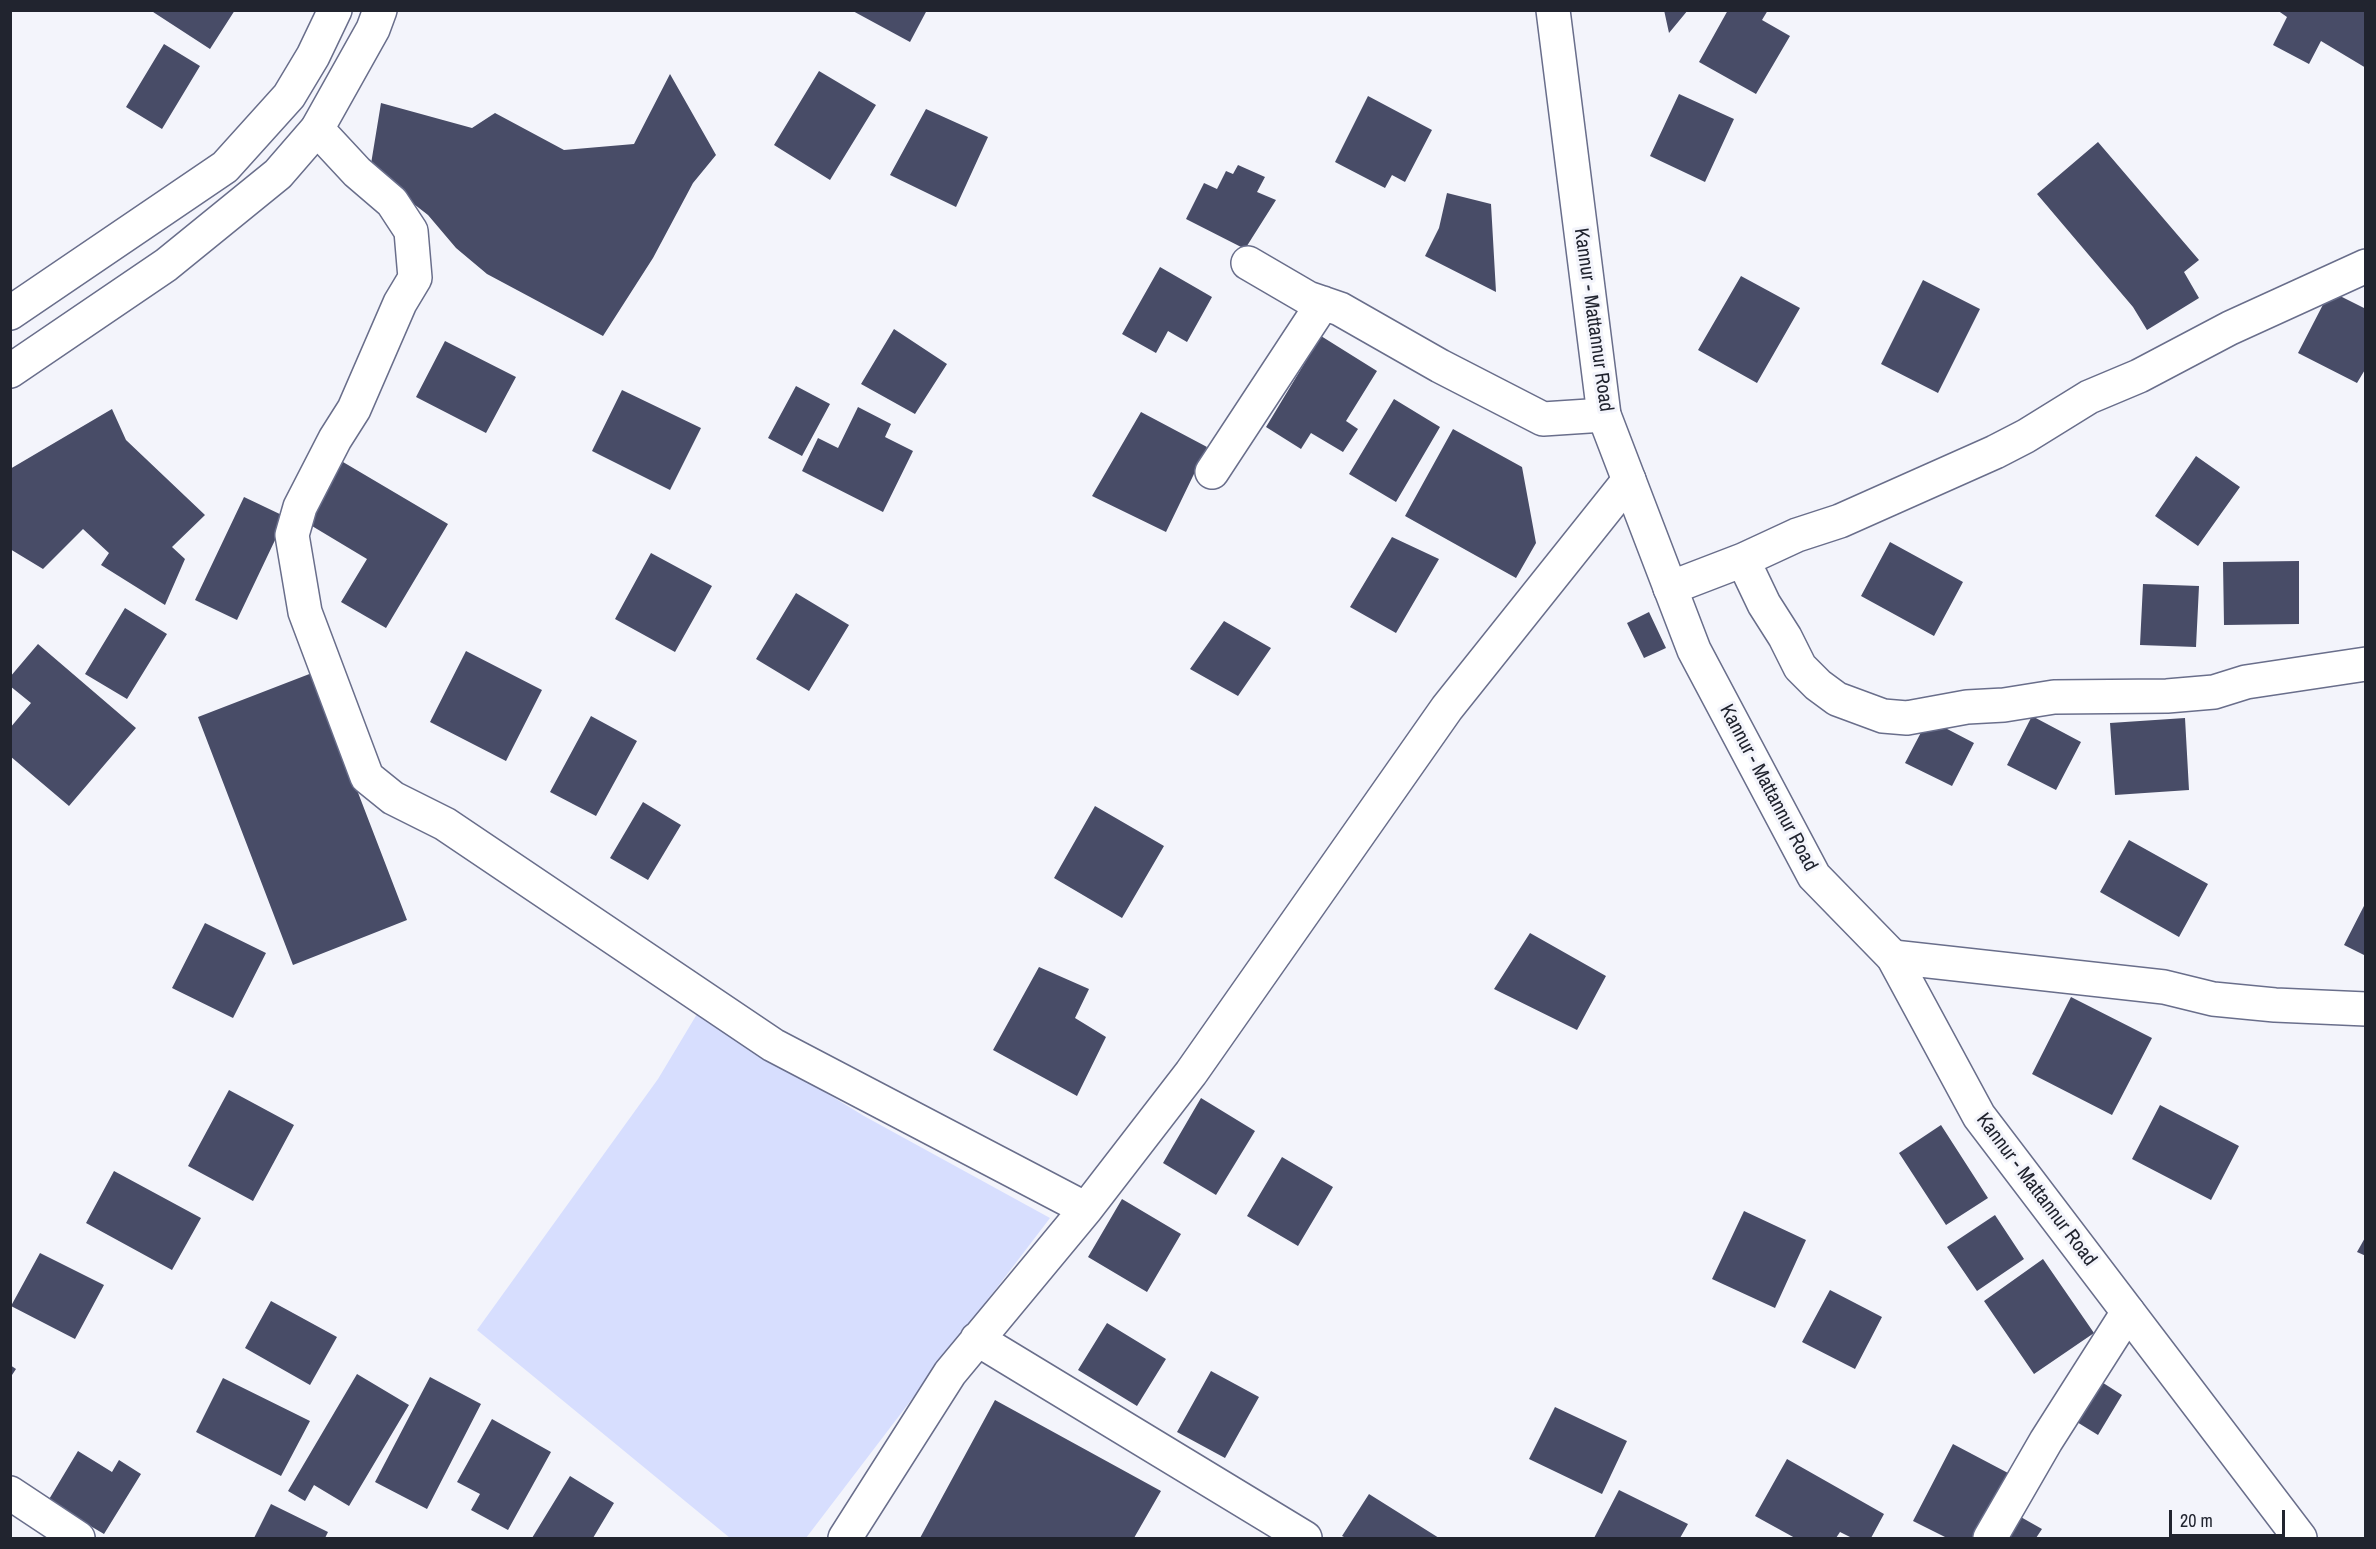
<!DOCTYPE html>
<html>
<head>
<meta charset="utf-8">
<style>
	body { margin:0 }
	#map { position:relative; width:2376px; height:1549px; overflow:hidden; background:#f3f4fb; font-family:"Archivo Narrow",sans-serif }
	canvas { display:block }
	.frame { position:absolute; inset:0; border:12px solid #21242f; pointer-events:none }
	.scale { position:absolute; left:2169px; top:1510px; width:116px; height:27px; box-sizing:border-box; border:3px solid #21242f; border-top:0; padding-left:8px; font-size:18px; line-height:21px; white-space:nowrap; color:#21242f; -webkit-text-stroke:4px #f3f4fb; paint-order:stroke }
</style>
</head>
<body>
<div id="map">
<canvas width="2376" height="1549"></canvas>
<div class="frame"></div>
<div class="scale">20 m</div>
</div>
<script>
const g = document.querySelector('canvas').getContext('2d');
g.lineJoin = 'round';
function fill(path, color) {
  g.fillStyle = color;
  g.fill(path, 'evenodd');
}
function trace(path, color, width, dash) {
  g.strokeStyle = color;
  g.lineWidth = width;
  g.lineCap = dash ? 'butt' : 'round';
  g.setLineDash(dash || []);
  g.stroke(path);
}
function drawText(font, color, halo, rows, align = 'center') {
  g.font = font + ' "Archivo Narrow",sans-serif';
  g.lineWidth = 6;
  g.setLineDash([]);
  g.textBaseline = 'middle';
  g.strokeStyle = halo;
  g.fillStyle = color;
  for (const [text, x, y, turn = 0] of rows) {
    g.save();
    g.translate(x, y);
    g.rotate((+turn || 0) * Math.PI / 180);
    g.textAlign = isNaN(turn) ? turn : align;
    if (halo) g.strokeText(text, 0, 0);
    g.fillText(text, 0, 0);
    g.restore();
  }
}
fill(new Path2D(`
	M697,1014L864,1116L1050,1218L806,1538H730L477,1330L658,1079Z`), '#d7defe');
fill(new Path2D(`
	M150,10H235L210,49Z
	M851,10H927L910,42Z
	M1664,10H1688L1669,33Z
	M1728,10H1768L1762,20L1790,36L1756,94L1699,62Z
	M2277,10H2366V68L2321,41L2309,64L2273,45L2287,17Z
	M164,44L200,66L162,129L126,107Z
	M819,71L876,105L830,180L774,145Z
	M670,74L716,155L693,183L653,258L603,336L487,274L456,248L428,215L370,170L381,103L472,128L495,113L564,150L634,144Z
	M1679,94L1734,119L1705,182L1650,156Z
	M1368,96L1432,130L1405,182L1392,175L1385,188L1335,162Z
	M926,109L988,137L956,207L890,175Z
	M2098,142L2199,260L2184,272L2199,298L2147,330L2133,307L2037,194Z
	M1238,165L1265,177L1257,192L1276,200L1245,249L1186,219L1204,183L1217,189L1226,171L1233,174Z
	M1447,193L1491,204L1496,292L1425,256L1439,228Z
	M1160,267L1212,297L1187,342L1168,331L1156,353L1122,334Z
	M1741,276L1800,308L1757,383L1698,350Z
	M1923,280L1980,309L1938,393L1881,364Z
	M2330,291L2366,309V368L2357,383L2298,353Z
	M894,329L947,364L915,414L861,384Z
	M1321,336L1377,371L1346,421L1358,429L1343,452L1311,433L1301,449L1266,427Z
	M445,341L516,377L486,433L416,397Z
	M796,386L830,404L802,456L768,438Z
	M622,390L701,428L670,490L592,451Z
	M1394,399L1440,427L1396,502L1349,474Z
	M858,407L891,424L885,437L913,451L883,512L802,471L818,438L838,448Z
	M112,409L126,440L205,515L172,547L185,559L165,605L101,565L109,553L83,529L43,569L10,549V469Z
	M1141,412L1207,447L1166,532L1092,496Z
	M1453,429L1522,467L1536,543L1516,578L1405,516Z
	M2196,456L2240,487L2198,546L2155,516Z
	M343,462L448,524L386,628L341,602L367,559L307,523Z
	M244,497L286,517L237,620L195,600Z
	M1392,537L1439,559L1396,633L1350,607Z
	M1890,542L1963,582L1934,636L1861,596Z
	M651,553L712,586L675,652L615,619Z
	M2299,561V624L2224,625L2223,562Z
	M2143,584L2199,586L2196,647L2140,645Z
	M796,593L849,625L809,691L756,659Z
	M125,608L167,634L127,699L85,674Z
	M1649,612L1666,648L1644,658L1627,623Z
	M1224,621L1271,648L1238,696L1190,669Z
	M38,644L136,728L69,806L10,756V728L31,703L10,686V677Z
	M466,651L542,690L506,761L430,722Z
	M312,673L407,920L293,965L198,717Z
	M591,716L637,741L596,816L550,792Z
	M2032,716L2081,742L2056,790L2007,765Z
	M2185,718L2189,790L2115,795L2110,723Z
	M1928,719L1974,743L1952,786L1905,763Z
	M643,802L681,825L648,880L610,858Z
	M1095,806L1164,846L1122,918L1054,878Z
	M2129,840L2208,884L2179,937L2100,892Z
	M2366,902V956L2344,945Z
	M205,923L266,953L233,1018L172,988Z
	M1530,933L1606,976L1577,1030L1494,989Z
	M1039,967L1089,989L1075,1018L1106,1037L1077,1096L993,1050Z
	M2071,997L2152,1038L2112,1115L2032,1074Z
	M229,1090L294,1125L253,1201L188,1166Z
	M1201,1098L1255,1131L1216,1195L1163,1163Z
	M2160,1105L2239,1146L2211,1200L2132,1159Z
	M1941,1125L1988,1198L1946,1225L1899,1153Z
	M1282,1157L1333,1187L1298,1246L1247,1216Z
	M114,1171L201,1218L172,1270L86,1223Z
	M1122,1199L1181,1234L1147,1292L1088,1257Z
	M1744,1211L1806,1240L1775,1308L1712,1279Z
	M1995,1215L2024,1259L1977,1291L1947,1247Z
	M2366,1236V1256L2357,1252Z
	M40,1253L104,1285L75,1339L11,1306Z
	M2043,1259L2094,1333L2034,1374L1984,1301Z
	M1830,1290L1882,1317L1855,1369L1802,1342Z
	M271,1301L337,1337L310,1385L245,1348Z
	M1107,1323L1166,1359L1137,1406L1078,1370Z
	M10,1365L16,1369L10,1378Z
	M1211,1371L1259,1397L1225,1458L1177,1432Z
	M357,1374L409,1405L349,1506L314,1485L305,1501L288,1491Z
	M430,1377L481,1404L427,1509L375,1482Z
	M223,1378L310,1421L281,1476L196,1432Z
	M2097,1379L2122,1395L2098,1435L2072,1419Z
	M995,1400L1161,1491L1134,1538H920Z
	M1555,1407L1627,1441L1602,1494L1529,1459Z
	M492,1419L551,1452L508,1530L471,1510L480,1494L457,1482Z
	M1953,1444L2008,1473L1974,1538H1947L1913,1521Z
	M78,1451L112,1472L119,1460L141,1474L104,1534L48,1501Z
	M1787,1459L1884,1514L1871,1538H1852L1840,1532L1836,1538H1795L1755,1516Z
	M570,1476L614,1503L593,1538H532Z
	M1619,1490L1688,1524L1680,1538H1594Z
	M1369,1494L1439,1538H1346L1342,1536Z
	M271,1504L328,1532L325,1538H254Z
	M2019,1516L2042,1529L2036,1538H2005Z`), '#484c67');
const minor = new Path2D(`
	M317,129L357,172L392,202L411,231L415,278L400,303L354,409L335,439L300,507L292,535L305,612L367,777L393,798L445,824L773,1045L1086,1209
	M1248,263L1308,298L1340,309L1440,366L1543,419L1604,415
	M1212,472L1323,303
	M1743,560L1764,604L1785,637L1800,667L1818,685L1837,699L1883,716L1907,718L1967,707L2004,705L2054,697L2167,696L2214,692L2246,682L2366,664
	M1670,588L1743,560L1797,535L1840,521L1995,452L2026,436L2089,397L2139,376L2230,328L2366,266
	M1893,957L2164,987L2213,999L2275,1005L2366,1009
	M977,1339L1305,1538
	M10,1493L78,1538
	M845,1538L950,1373L1086,1209L1191,1073L1447,708L1629,480
	M1990,1538L2046,1441L2128,1312`);
const major = new Path2D(`
	M1553,10L1604,415L1694,650L1814,876L1893,957L1979,1116L2300,1538`);
const highway = new Path2D(`
	M10,313L225,167L289,96L313,56L335,10
	M10,371L166,265L278,174L317,129L373,29L380,10`);
trace(minor, '#696e8b', 36);
trace(major, '#696e8b', 36);
trace(highway, '#696e8b', 36);
trace(minor, '#fff', 33);
trace(major, '#fff', 33);
trace(highway, '#fff', 33);
drawText('20px', '#21242f', '#f3f4fb', [
	["Kannur - Mattannur Road",1593,320,82],
	["Kannur - Mattannur Road",1768,788,62],
	["Kannur - Mattannur Road",2036,1190,53]
]);
</script>
</body>
</html>
